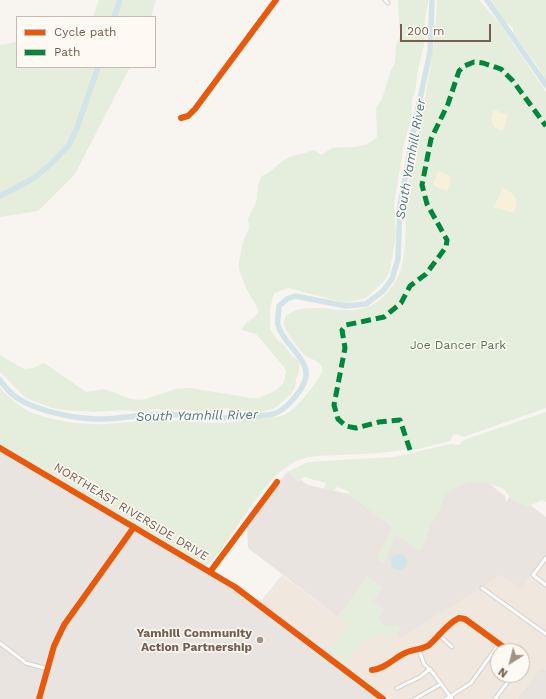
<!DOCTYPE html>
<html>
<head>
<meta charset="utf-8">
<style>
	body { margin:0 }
	#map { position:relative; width:546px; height:699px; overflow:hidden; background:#f8f4f0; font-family:"Work Sans",sans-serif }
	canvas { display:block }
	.legend { position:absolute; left:16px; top:16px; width:140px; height:52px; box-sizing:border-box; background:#fef9f2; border:1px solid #c7bbb1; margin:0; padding:5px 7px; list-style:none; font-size:12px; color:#745e50 }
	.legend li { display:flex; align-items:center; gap:8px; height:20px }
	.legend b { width:20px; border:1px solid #c7bbb1 }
	.north { position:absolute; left:490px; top:643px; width:40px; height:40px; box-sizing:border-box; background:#fef9f2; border:1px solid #c7bbb1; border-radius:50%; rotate:216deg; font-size:11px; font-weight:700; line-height:16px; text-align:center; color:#745e50 }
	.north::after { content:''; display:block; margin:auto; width:14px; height:18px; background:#a29288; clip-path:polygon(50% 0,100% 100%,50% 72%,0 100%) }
	.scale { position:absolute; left:400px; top:24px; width:91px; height:18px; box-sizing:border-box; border:2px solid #745e50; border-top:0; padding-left:5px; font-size:12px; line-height:14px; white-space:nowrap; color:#745e50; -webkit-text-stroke:3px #fef9f2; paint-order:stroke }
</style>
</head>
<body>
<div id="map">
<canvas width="546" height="699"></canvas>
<ul class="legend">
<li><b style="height:5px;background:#e8590c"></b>Cycle path</li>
<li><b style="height:5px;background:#00873e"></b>Path</li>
</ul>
<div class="north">N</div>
<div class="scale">200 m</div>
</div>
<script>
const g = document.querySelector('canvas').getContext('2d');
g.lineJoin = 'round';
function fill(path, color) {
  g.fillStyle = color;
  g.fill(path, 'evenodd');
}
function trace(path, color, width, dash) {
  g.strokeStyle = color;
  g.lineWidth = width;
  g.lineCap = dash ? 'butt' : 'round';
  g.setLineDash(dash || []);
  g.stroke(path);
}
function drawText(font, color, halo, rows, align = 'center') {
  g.font = font + ' "Work Sans",sans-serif';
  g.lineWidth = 3;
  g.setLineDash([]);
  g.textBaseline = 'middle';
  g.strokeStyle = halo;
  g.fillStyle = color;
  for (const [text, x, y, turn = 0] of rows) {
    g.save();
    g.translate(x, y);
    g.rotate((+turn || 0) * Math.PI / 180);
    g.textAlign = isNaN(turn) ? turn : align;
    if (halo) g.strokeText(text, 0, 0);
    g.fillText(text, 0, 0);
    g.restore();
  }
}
fill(new Path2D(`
	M546,554V670L541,667L517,699H390L259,603L282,575L338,617L393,625L400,637L502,575L531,577ZM498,651H522V675H498Z`), '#f0e7de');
fill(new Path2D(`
	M0,452L229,587L377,699H0Z
	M287,472L298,481L301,480L308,485L349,494L392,527L445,487L481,477L505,496L506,502L513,492L546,517V554L521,589L502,575L400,638L396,633L401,630L393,625L386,627L379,620V617L383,611L373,601L368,576L338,617L248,548L247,525Z
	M541,667L546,670V699H517Z`), '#eae4e0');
fill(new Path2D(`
	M99,0H156L151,17H93Z
	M398,0H428V2L425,19L424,45L418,69L415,93L412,99L411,117L404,145L394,204L396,235L390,270L386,279L366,298L345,303L288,288L274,293L270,308V329L277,340L284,345L292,356L299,361V372L296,379L295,388L290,395L275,408L260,412L239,411L226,408L213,412L153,409L146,412L124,410L94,412L84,411H72L52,408L26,398L0,372V355L24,369L33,368L44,363L86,392L104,389L131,399L143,400L176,389L190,388L251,398H259L275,391L284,382L286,372L284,367L256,334L242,330C243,322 255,319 259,311L246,288L239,269V261L243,242L249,228L248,219L257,200L258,185L262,176C273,171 276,165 286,159C295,154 304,154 314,150L321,155L332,148L355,147L368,144L377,137L376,108L382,99L390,73L395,62L396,46L402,32L399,26Z
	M437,0H479L500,24L546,92V408L463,437L457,434L453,435L450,441L410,451L409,449C386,453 362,454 339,455C328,456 316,455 305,458C265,467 235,540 206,567L0,445V388C11,399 23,411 39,415C60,422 84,425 105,424C124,423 144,420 163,420C188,420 213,426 238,421C241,421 244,419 247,418C260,415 273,421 286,414C296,409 314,386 320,376C328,364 314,360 306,356C300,352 284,330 284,324C284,321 285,318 287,315C315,297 349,322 377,302C388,294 400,278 402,265C408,239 404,212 408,186C419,124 435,63 437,0Z
	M491,0H546V82L539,68L513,33V28L504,21Z
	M17,42V67H130L75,174L38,211L0,217V45Z
	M546,412V502L542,500L527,507L512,500L504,489L487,483L470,482L454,488L445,495L439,513L430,526L423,548L420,550C409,548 406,538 395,536L386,561L380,562L378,557L392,527L351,496L348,491L337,487L334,491L324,489L326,483L304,477L298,481L287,472L308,462L394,457L450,444L459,445L464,440Z
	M368,576L383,587L373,601L384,609L379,617L382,624L386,627L398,624L401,630L386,639L381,632L350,652L353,657L343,663L326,650L350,628L338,617Z`), '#e5eddc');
fill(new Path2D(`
	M494,110L508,115L503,131C491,127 489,122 494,110Z
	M438,171L450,176L451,181L447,191L434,186L433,184Z
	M503,188C516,194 519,200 514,213L494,207Z`), '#f7f1db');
fill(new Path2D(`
	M391 562a8 8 0 1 1 16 0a8 8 0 1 1-16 0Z`), '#d2e4e7');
trace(new Path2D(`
	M487,0L546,85
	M114,17L120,0
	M0,196L34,178L52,163L69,145L77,128L98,67
	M0,380C5,387 12,395 19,399C37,411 73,418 95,419C119,420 143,413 167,414C177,414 187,417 197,418C208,419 267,417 276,413C287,408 299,394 304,383C315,362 282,344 278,325C277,319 279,312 279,306L287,299L295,296L346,306L366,304L383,291L392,279L398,259L400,206L416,118L430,52L432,0`), '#d2e4e7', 5.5);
const street = new Path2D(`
	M385,0L388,3
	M181,118L188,116L195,109L276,0
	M546,558L533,575L546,585
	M210,572L277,482
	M482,588L546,634
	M438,634L452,647
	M0,643L26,663L48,669
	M419,650L424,664L433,673L452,699
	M372,670C385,669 394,658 405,653C413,649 422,650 429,645C440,636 446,624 459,618L465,619L509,651
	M397,688L420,677L430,669
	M39,699L54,646L64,625L134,527
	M415,699L441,684
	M446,699L471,683L499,644
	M495,699L513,675`);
const secondary = new Path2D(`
	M0,448L235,587L383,699`);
trace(street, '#d5d0ca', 5);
trace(secondary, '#d6d0ca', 6);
trace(street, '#fefdfd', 3);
trace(secondary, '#fefdfd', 4);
trace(new Path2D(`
	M410,450L400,420L379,422L356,428L346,426L338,419L334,405L345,348L342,330L346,325L384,317L401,303L410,286L426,274L446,247L447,240L427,204L422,185L431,139L448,104L459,71L464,66L474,62L483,63L501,69L513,81L546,126`), '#00873e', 5, [10, 5]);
trace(new Path2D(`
	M181,118L188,116L195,109L276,0
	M0,448L235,587L383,699
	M210,572L277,482
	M372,670C385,669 394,658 405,653C413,649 422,650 429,645C440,636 446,624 459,618L465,619L509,651
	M39,699L54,646L64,625L134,527`), '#e8590c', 6);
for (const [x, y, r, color] of [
	[260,640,4,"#a29288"]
]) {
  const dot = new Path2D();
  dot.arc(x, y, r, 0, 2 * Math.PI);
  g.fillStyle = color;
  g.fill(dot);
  trace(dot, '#fef9f2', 1.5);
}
drawText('12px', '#55784a', '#fef9f2', [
	["Joe Dancer Park",458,345]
]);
drawText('12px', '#745e50', '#fef9f2', [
	["NORTHEAST RIVERSIDE DRIVE",131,512,31]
]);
drawText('bold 12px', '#745e50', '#fef9f2', [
	["Yamhill Community",252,633],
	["Action Partnership",252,647]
], 'right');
drawText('italic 13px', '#4c7a85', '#fef9f2', [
	["South Yamhill River",411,159,-80],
	["South Yamhill River",197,416,-1]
]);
</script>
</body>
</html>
